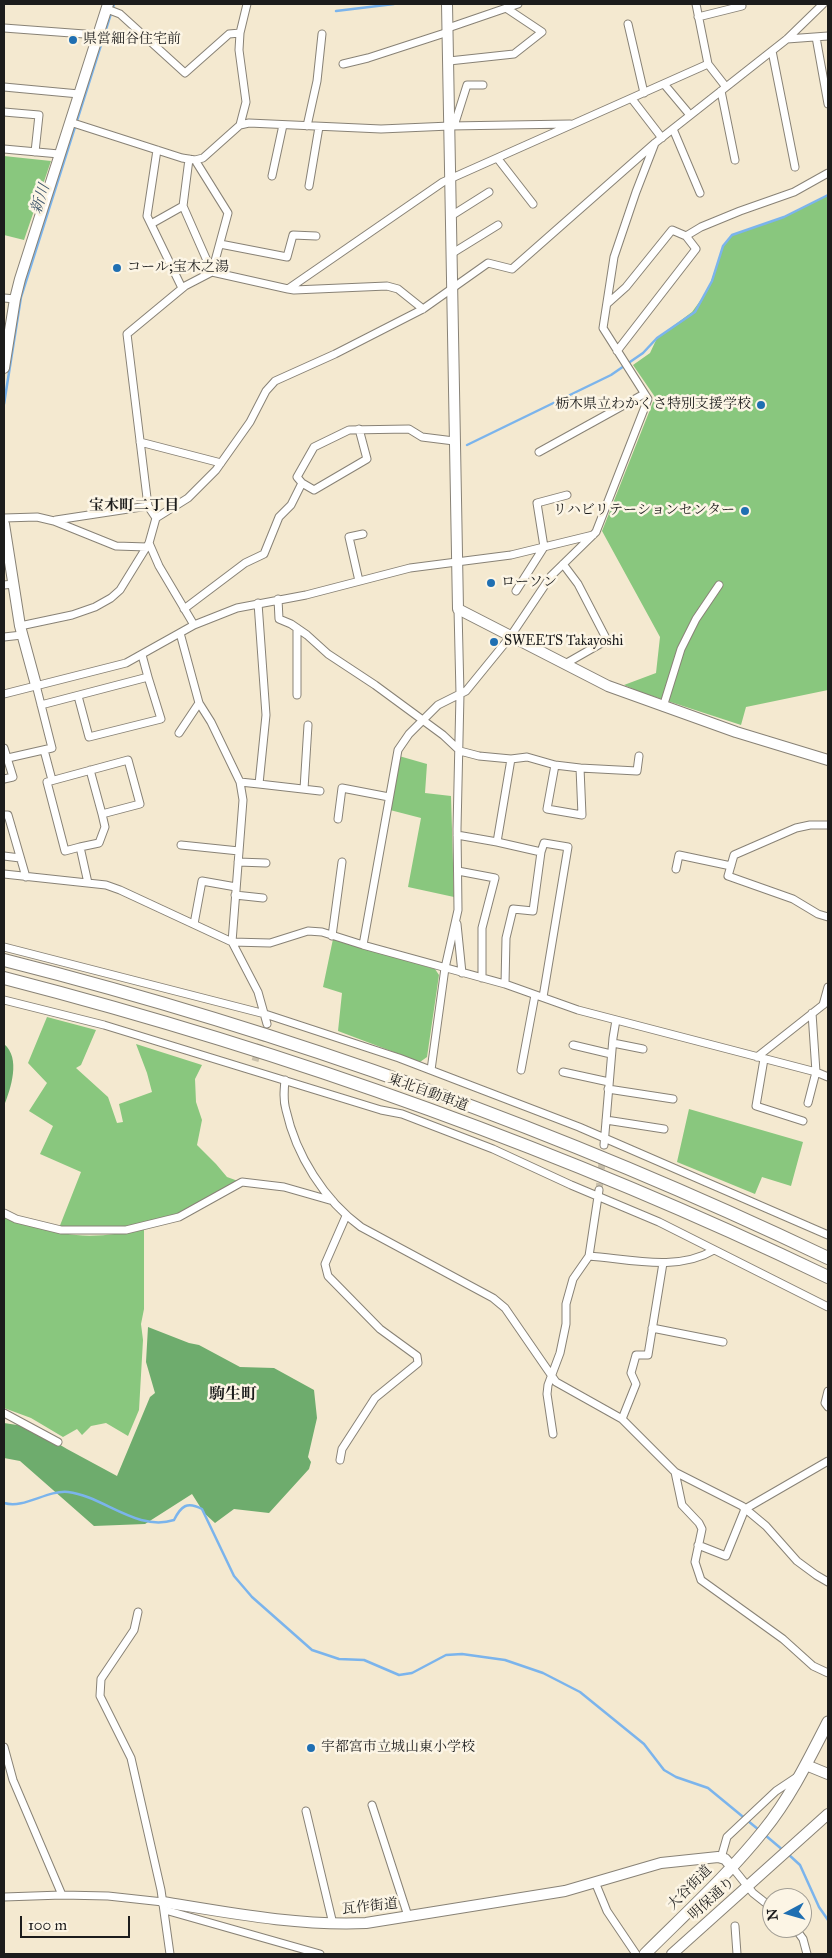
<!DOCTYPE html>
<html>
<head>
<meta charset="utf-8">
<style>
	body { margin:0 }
	#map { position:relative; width:832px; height:1958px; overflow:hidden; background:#f4e9d0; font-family:"IM FELL Great Primer",serif }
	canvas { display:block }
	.frame { position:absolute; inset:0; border:5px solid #1c1c1c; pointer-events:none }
	.north { position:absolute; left:762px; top:1888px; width:50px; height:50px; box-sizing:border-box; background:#fcf5e5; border:1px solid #a29e95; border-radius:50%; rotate:264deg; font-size:14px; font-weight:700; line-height:20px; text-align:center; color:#1c1c1c }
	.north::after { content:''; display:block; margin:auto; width:18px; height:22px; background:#1f6fb2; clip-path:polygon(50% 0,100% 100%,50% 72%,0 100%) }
	.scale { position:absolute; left:20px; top:1916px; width:110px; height:22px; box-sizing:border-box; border:2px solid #1c1c1c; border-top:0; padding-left:6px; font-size:15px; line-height:18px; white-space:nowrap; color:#1c1c1c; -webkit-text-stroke:4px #fcf5e5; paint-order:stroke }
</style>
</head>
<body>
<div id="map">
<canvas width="832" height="1958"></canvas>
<div class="frame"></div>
<div class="north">N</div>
<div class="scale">100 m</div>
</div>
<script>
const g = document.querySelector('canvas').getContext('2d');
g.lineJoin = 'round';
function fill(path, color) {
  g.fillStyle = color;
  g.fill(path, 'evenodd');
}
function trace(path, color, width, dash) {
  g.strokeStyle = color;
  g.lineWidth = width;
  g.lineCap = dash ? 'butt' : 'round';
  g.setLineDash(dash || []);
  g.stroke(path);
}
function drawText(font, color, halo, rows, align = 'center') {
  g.font = font + ' "IM FELL Great Primer","Noto Serif JP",serif';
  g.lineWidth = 5;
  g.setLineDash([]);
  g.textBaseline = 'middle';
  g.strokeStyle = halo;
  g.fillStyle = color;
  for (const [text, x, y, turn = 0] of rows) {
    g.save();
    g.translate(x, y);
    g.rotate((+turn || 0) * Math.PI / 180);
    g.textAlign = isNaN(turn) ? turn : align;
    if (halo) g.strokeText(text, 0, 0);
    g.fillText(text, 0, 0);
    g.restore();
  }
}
fill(new Path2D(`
	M4,156L51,161L24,240L4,235Z
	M828,195V690L746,707L741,725L640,692L624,685L656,673L660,637L602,531L655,397L633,365L650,353L657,338L692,312L708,290L723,246L732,235L784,217Z
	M399,756L427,764L425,793L451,796L454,897L408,887L421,818L390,810Z
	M333,939L435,969L439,975L427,1057L420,1062L338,1031L342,993L323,987Z
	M47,1017L96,1030L81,1065L76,1068L108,1097L117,1123L123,1122L119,1104L152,1092L147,1073L136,1044L202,1065L195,1079L196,1102L202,1120L197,1145L216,1164L227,1177L238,1181L172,1219L137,1226L59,1228L81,1172L40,1154L53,1126L29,1111L47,1083L28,1063Z
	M689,1109L803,1142L791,1186L762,1177L755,1194L677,1162Z
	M4,1214C23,1220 43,1228 63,1233C90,1239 117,1234 144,1229V1309L141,1324L143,1340L139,1410L128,1436L106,1423L91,1426L82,1435L77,1429L63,1437L31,1418L4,1408Z`), '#89c77e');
fill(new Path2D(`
	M4,1044C21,1058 11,1088 4,1106Z
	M148,1327L189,1343L199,1345L240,1367L274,1368L314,1390L317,1418L308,1457L311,1462L309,1469L269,1513L234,1509L215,1523L204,1513L192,1494L145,1524L94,1526L20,1461L4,1458V1423L30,1427L67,1449L117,1476L150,1397L155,1393L146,1362Z`), '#6eac6d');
trace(new Path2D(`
	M336,11L394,4
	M4,404L21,297L114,4
	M467,445L611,375L643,353L657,338L695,312L712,281L723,246L732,235L784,217L828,195
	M4,1503C25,1509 46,1490 68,1492C103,1496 137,1532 174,1520C181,1506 187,1501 202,1509L234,1576L252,1597L312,1650L339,1659L364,1660L399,1675L412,1673L446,1655L462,1654L505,1660L543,1673L580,1692L644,1744L664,1770L676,1777L708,1788L759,1830
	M765,1835L784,1851
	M788,1854L800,1865L819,1907L828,1920`), '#7bb4ec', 2.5);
trace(new Path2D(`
	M255,1061L264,1032
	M599,1190L604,1145`), '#c9c0ac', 7, [7, 3.5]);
const street = new Path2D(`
	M696,4L708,64L726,87
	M107,9L120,14L185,73L229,34L240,33
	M698,17L742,6L741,4
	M628,24L644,93
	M4,28L98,35
	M448,28L518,4
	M816,37L828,104
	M787,39L828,36
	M772,51L795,167
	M449,61L514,54L542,32L506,8
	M343,64L368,58L448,32
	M664,84L690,115
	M4,87L79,94
	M721,91L735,160
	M632,99L662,138
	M4,112L39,115L35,152
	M70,122L182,158L195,160L203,158L240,125L249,123L381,129L450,126L570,124
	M240,125L246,102L239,50L240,33L247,4
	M307,126L317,81L322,34
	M454,126L467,85H483
	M673,129L700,193
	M655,143L636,192L614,257L603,328L648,399L596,532L551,576L510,637L466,691L438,705L409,734L398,750L363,945L505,984L578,1010L816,1072L828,1077
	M4,149L59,154
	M157,150L147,216L182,288
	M189,159L183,206L212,272
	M498,159L533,204
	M195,160L228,213L212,272
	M272,176L283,125
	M309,186L319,127
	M451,216L489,192
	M151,224L183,206
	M686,236L701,227L740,211L794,192L828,173
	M220,244L287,257L293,235L316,236
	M451,254L498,225
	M288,289L294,290L387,286L398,289L423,309
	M4,298L15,299
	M607,304L626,287L672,230L686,236L696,249L617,351
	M359,429L367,459L314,490L302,483L297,477L314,447L349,430L409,429L422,437L454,441
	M140,442L221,463
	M539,452L644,394
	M148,506L127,334L185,286L212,272L288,289L443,182L708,64
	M4,518L37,517L54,521L116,546L147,547
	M56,520L148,506L156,518
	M149,543L159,566L194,625
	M563,564L578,584L607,640L565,664
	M359,581L349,537L363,534
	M4,585L13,584
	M516,591L544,547L537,503L567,495
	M278,599L279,619L291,624L307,635L328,654L375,685L443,735L460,751L479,756L511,759L527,757L555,765L580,768L582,815L547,809L555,765
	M258,603L266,715L259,784L240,782L243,800L232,942L258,992L267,1024
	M184,609L245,563L264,554L279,517L291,505L302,483
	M20,626L72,615L95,607L111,598L120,590L149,543L156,518L188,498L216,470L250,422L266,391L275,381L335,354L423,309L488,263L512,269L655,143L787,39L823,4
	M180,633L199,703L211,722L240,782
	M4,637L22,635
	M142,655L148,677
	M4,694L126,663L194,625L237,608L306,595L410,568L511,555L593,535
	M297,695V628
	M41,705L148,677L161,719L89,737L78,696
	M663,707L681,649L696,619L719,585
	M179,733L199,703
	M4,748L13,777L4,779
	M44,750L52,780
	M8,758L52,748L36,685
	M580,768L637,771L639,756
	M90,770L102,814
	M259,784L320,791
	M304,789L308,725
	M4,815H8L26,877
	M338,819L342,788L389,797
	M828,825H810L796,828L734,855L728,876L793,899L818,914L828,917
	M457,835L497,842L511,759
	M497,842L541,852
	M181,845L239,851
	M80,847L99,843L105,827L102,814L140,804L128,760L47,782L65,851L80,847L88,883
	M4,856L20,858
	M238,862L266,863
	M676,869L679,855L731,866
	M458,871L495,878L482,928V978
	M4,874L106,885L120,890L232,942L270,943L308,931L322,932L363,945
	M235,895L263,898
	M194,924L202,881L236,887
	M457,924L462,973
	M332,936L342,862
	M4,947L265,1014L399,1058L579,1127L828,1235
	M505,984L506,938L513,909L533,911L541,852L544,843L568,847L543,997
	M4,1000L104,1025L381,1110L402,1114L493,1149L571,1185L659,1222L828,1307
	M823,1005L828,987
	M613,1043L643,1049
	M573,1045L611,1054
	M757,1057L828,1001
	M764,1059L756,1106L803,1121
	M431,1070L445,968L458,910L457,829L460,694L458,609
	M521,1070L535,995
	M563,1072L609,1082
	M285,1080C284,1090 283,1100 286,1110C296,1155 324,1200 361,1227L493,1298L505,1308L556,1382L622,1419L675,1472L742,1506L766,1526L797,1561L816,1575L828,1582
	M608,1089L673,1099
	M808,1103L816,1072L812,1013
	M606,1120L664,1129
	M604,1145L613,1038L616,1020
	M4,1213L16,1219L61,1230H126L179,1217L242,1182L284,1187L333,1201
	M589,1256C629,1259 677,1272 714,1250
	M652,1328L723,1342
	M828,1391L825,1403L828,1407
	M4,1413L58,1442
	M622,1419L636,1384L631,1373L636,1355H648L663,1263
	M553,1434L547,1394L548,1385L560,1353L566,1324V1304L573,1279L589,1256L599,1190
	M340,1460L342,1449L375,1398L418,1363L417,1356L380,1329L328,1276L325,1264L346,1216
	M675,1472L682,1505L699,1523L702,1529L695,1562L701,1580L783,1639L813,1666L828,1673
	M698,1545L726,1556L745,1509L828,1461
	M138,1612L134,1630L101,1679L100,1696L131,1758L161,1890L170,1954
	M4,1747L13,1780L62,1895
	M372,1805L408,1916
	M306,1811L333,1924
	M721,1858L727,1837L776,1791L797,1777
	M732,1867L753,1893L772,1908
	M595,1882L607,1911L636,1954
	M4,1897L62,1895L108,1896L163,1902
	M165,1910L320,1954
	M735,1926L737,1954
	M795,1928L803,1939L807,1954`);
const secondary = new Path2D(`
	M447,4L458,609L608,686L736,732L828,760
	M4,368L15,299L20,279L108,4
	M4,524L20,626L36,685
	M806,1765L828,1774
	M163,1902C231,1913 298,1926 366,1923L565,1891L661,1863L718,1857L725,1859L732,1867
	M672,1954L828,1814`);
const primary = new Path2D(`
	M645,1954C685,1914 728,1875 764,1830C790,1798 809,1759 828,1722`);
const highway = new Path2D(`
	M4,960C288,1032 564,1132 828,1258
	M4,978C287,1051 564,1150 828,1277`);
trace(street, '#888276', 9);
trace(secondary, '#888276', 12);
trace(primary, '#888276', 13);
trace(highway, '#888276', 14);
trace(street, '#fff', 7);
trace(secondary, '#fff', 10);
trace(primary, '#fff', 11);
trace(highway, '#fff', 12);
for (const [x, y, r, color] of [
	[73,40,5,"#1f6fb2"],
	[117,268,5,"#1f6fb2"],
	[761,405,5,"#1f6fb2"],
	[745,511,5,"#1f6fb2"],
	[491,583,5,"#1f6fb2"],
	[494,642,5,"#1f6fb2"],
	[311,1748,5,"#1f6fb2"]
]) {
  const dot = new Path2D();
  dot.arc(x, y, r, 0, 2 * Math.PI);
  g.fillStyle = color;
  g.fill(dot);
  trace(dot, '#fcf5e5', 2);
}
drawText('14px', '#1c1c1c', '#fcf5e5', [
	["県営細谷住宅前",83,40],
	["コール;宝木之湯",127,268],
	["栃木県立わかくさ特別支援学校",751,405,"right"],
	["リハビリテーションセンター",735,511,"right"],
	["ローソン",501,583],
	["SWEETS Takayoshi",504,642],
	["宇都宮市立城山東小学校",321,1748]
], 'left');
drawText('14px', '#1c1c1c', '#fcf5e5', [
	["東北自動車道",428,1093,20],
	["大谷街道",690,1888,-45],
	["明保通り",712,1899,-42],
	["瓦作街道",370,1907,-6]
]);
drawText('italic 15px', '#42596f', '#fcf5e5', [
	["新川",41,199,-72]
]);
drawText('bold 15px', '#1c1c1c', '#fcf5e5', [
	["宝木町二丁目",134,506]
]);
drawText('bold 16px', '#1c1c1c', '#fcf5e5', [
	["駒生町",233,1395]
]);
</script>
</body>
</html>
